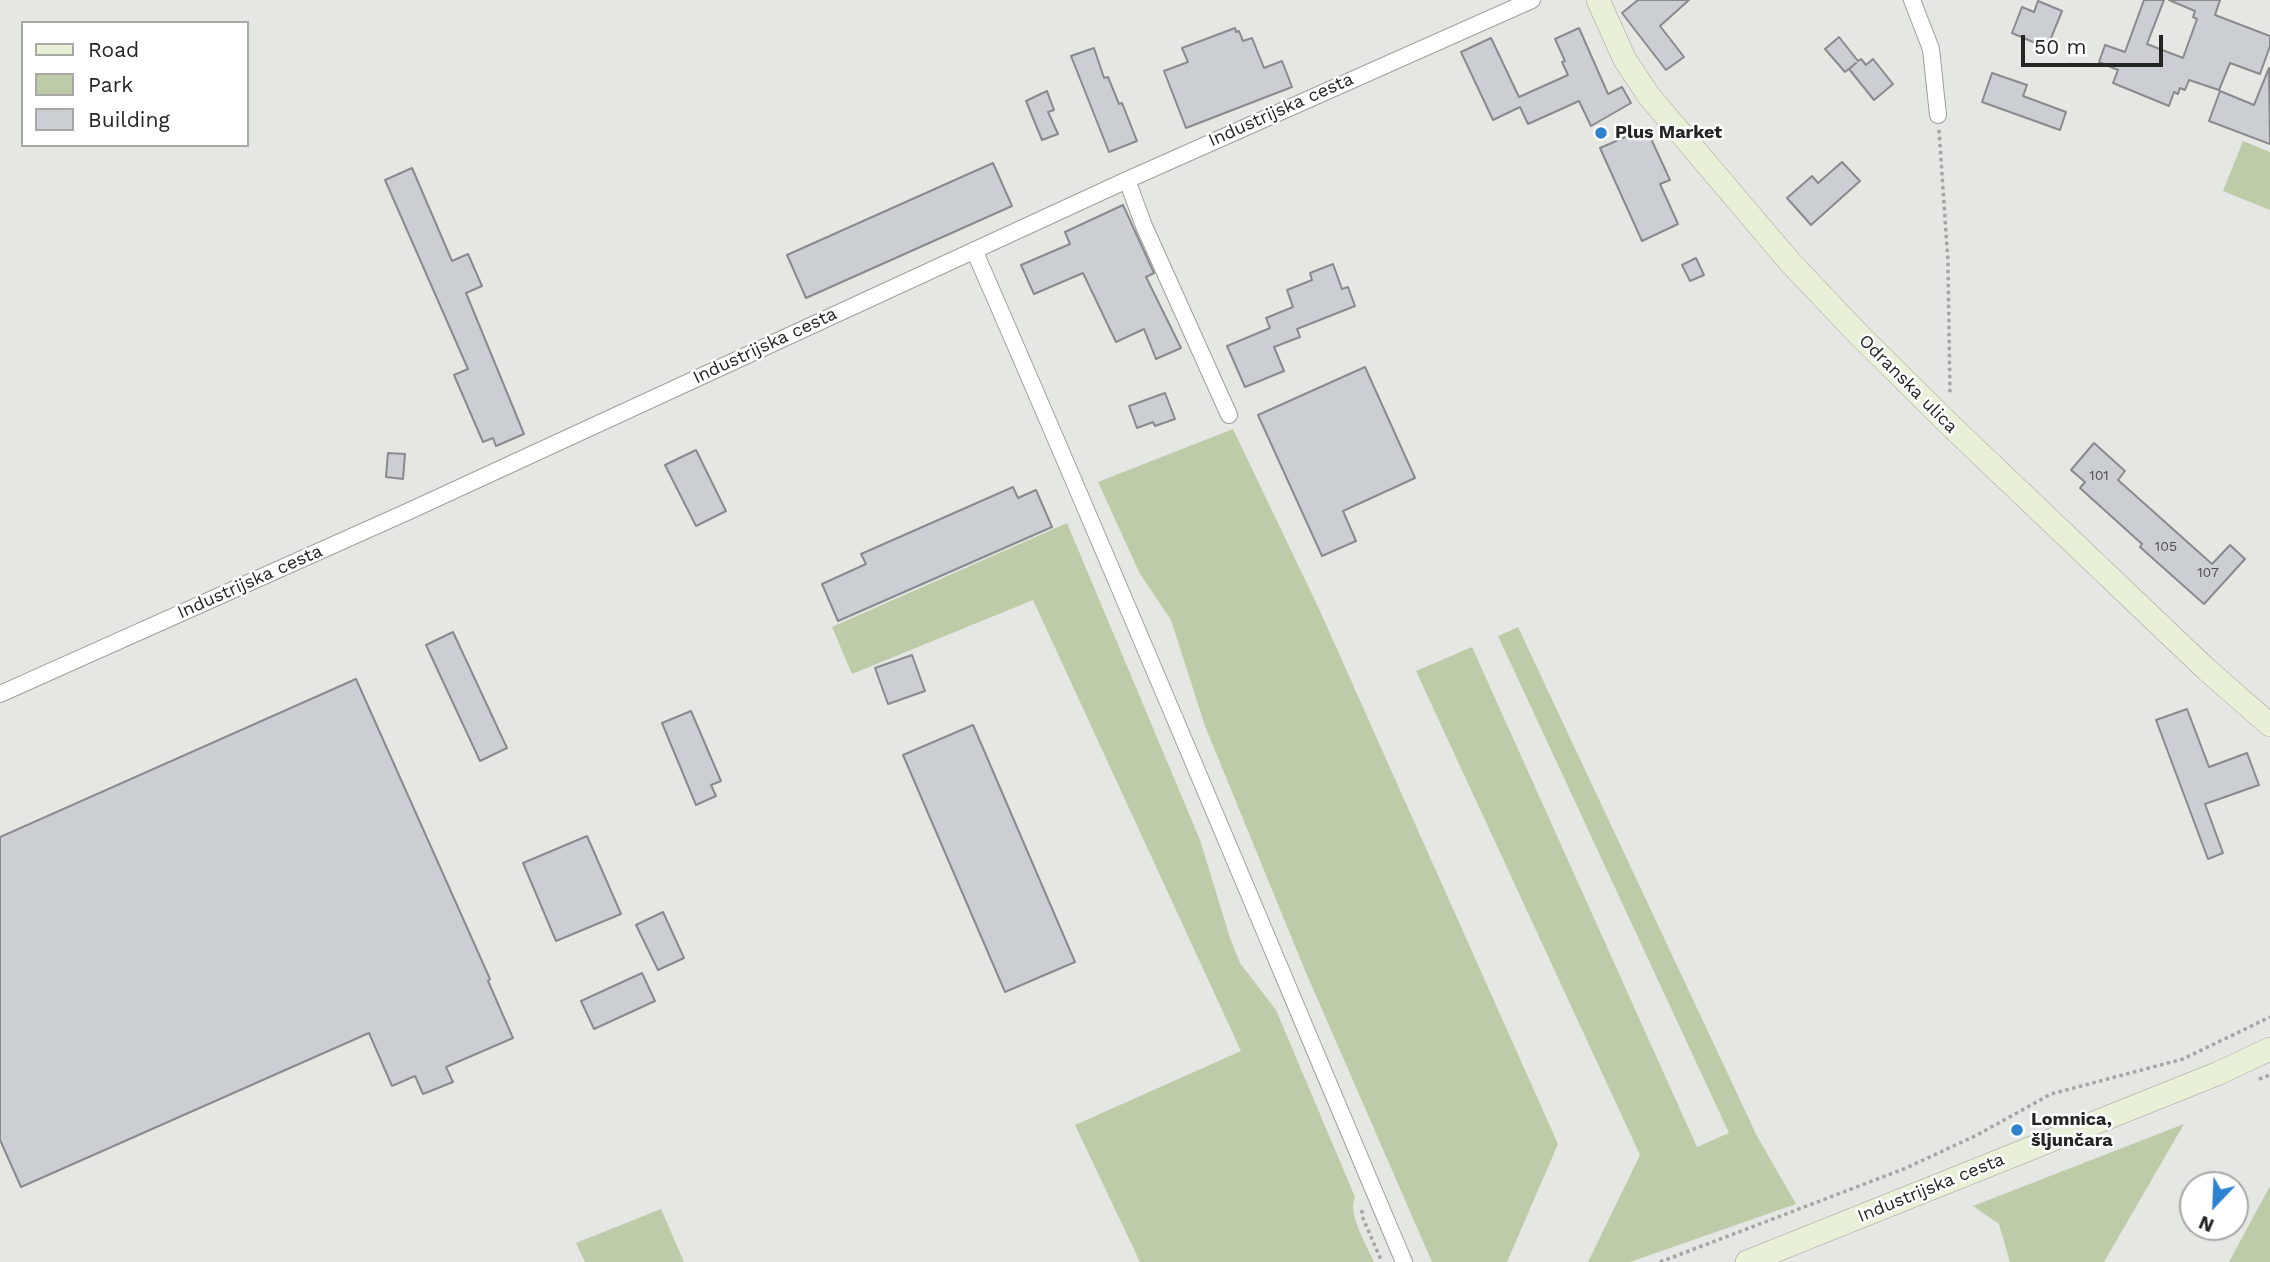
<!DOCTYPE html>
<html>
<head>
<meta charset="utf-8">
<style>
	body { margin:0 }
	#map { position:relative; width:2270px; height:1262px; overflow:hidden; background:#e5e7e3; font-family:"Work Sans",sans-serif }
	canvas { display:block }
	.legend { position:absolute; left:21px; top:21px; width:228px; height:126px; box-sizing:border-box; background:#fff; border:2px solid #a8a8a7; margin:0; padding:9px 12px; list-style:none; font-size:21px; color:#252524 }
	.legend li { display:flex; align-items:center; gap:14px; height:35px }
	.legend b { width:35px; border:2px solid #a8a8a7 }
	.north { position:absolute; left:2179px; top:1171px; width:70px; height:70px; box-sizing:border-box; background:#fff; border:2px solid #a8a8a7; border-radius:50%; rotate:203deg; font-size:19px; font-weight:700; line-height:28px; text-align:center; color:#252524 }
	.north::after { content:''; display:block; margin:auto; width:24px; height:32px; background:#2e83d1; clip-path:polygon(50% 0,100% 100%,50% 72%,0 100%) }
	.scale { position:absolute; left:2021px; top:35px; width:142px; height:32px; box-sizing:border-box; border:4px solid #252524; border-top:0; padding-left:9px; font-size:21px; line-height:24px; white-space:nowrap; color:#252524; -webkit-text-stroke:5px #fff; paint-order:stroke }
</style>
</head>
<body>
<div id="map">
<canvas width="2270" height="1262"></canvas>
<ul class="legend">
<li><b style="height:9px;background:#e8f1d7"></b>Road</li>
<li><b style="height:19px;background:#becba9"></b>Park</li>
<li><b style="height:19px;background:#cbced2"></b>Building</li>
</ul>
<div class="north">N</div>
<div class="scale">50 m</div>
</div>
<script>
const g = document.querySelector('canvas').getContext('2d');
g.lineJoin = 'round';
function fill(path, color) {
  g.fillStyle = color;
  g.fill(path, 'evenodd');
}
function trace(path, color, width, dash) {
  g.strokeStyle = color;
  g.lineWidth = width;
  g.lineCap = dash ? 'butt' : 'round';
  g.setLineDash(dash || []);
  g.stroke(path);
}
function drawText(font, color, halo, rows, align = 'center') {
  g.font = font + ' "Work Sans",sans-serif';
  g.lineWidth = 5;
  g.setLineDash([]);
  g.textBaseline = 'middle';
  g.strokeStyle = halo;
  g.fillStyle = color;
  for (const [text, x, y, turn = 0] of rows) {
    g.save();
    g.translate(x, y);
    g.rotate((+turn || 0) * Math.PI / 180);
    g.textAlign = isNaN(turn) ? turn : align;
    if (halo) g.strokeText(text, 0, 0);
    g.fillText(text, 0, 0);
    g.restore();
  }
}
fill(new Path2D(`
	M2243,141L2270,152V210L2223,191Z
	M1233,429L1320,611L1558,1144L1507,1262H1432L1304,968L1205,726L1171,620L1140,574L1098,482Z
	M1067,523L1200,840L1230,938L1240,963L1276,1010L1355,1197C1347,1213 1367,1246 1374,1262H1140L1075,1125L1241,1051L1033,600L852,674L832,627Z
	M1518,627L1757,1136L1796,1204L1630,1262H1588L1640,1155L1416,671L1472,647L1697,1147L1729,1133L1498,636Z
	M2184,1124L2104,1262H2010L1999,1224L1973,1206Z
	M2270,1186V1262H2229Z
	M661,1209L684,1262H585L576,1243Z`), '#becba9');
const building = new Path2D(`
	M1638,0H1689L1660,26L1684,57L1666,70L1622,13Z
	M2144,0H2164L2147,44L2183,58L2197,19L2193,17L2195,11L2169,0H2220L2215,15L2270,36V46L2260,74L2230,63L2219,90L2189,80L2185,90L2180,88L2178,94L2174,92L2169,106L2113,83L2118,70L2099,62L2105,45L2125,52Z
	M2038,1L2062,11L2047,48L2012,33L2022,7L2034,12Z
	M1235,28L1236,32L1239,31L1243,41L1252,38L1264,68L1282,61L1292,87L1186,128L1164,71L1188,62L1182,48Z
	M1579,28L1608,94L1622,87L1631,103L1591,126L1579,101L1528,124L1520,107L1493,120L1461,52L1491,38L1519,97L1568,75L1562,62L1565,61L1555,39Z
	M1839,37L1858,61L1861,59L1866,65L1873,59L1893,84L1874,100L1849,69L1856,63L1845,72L1825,49Z
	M1094,48L1104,78L1108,77L1119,104L1122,103L1137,141L1109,152L1071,56Z
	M2269,68L2270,144L2209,121L2220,91L2254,105Z
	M1992,73L2027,85L2023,96L2066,112L2060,130L1982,102Z
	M1047,91L1054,110L1048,112L1058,134L1042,140L1026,101Z
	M1646,128L1670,180L1660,184L1678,224L1642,241L1600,148Z
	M1842,162L1860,181L1811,225L1787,198L1812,176L1818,183Z
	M993,163L1012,206L806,298L787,255Z
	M412,168L452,261L468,254L482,286L466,293L524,434L496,446L493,438L483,442L454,375L468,369L385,180Z
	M1123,205L1154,273L1146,277L1181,348L1156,359L1144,329L1116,342L1083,273L1034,294L1021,265L1070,244L1065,232Z
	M1696,258L1704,275L1690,281L1682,265Z
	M1333,264L1342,289L1348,287L1355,306L1297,329L1300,337L1274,347L1284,371L1245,387L1227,346L1270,328L1266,318L1293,307L1287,290L1312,280L1310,273Z
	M1365,367L1415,478L1343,511L1356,541L1322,556L1258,415Z
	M1165,393L1175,419L1155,426L1153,422L1137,428L1129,406Z
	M2094,443L2125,471L2118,480L2212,564L2230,545L2245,559L2204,604L2140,547L2142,544L2080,488L2085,482L2071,470Z
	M696,450L726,511L696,526L665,465Z
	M388,453L405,454L403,479L386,477Z
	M1013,487L1018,498L1036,490L1052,527L838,621L822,584L866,564L861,554Z
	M453,632L507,748L480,761L426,645Z
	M912,655L925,691L888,704L875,668Z
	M356,679L490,979L488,981L513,1038L446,1067L453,1082L423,1094L415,1076L392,1086L369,1033L21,1187L0,1140V837Z
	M2187,709L2209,767L2247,753L2259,785L2205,804L2223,853L2208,859L2156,720Z
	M691,711L721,781L711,785L716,796L696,805L662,723Z
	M973,725L1075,962L1005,992L903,755Z
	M587,836L621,914L556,941L523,863Z
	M663,912L684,958L658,970L636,925Z
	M642,973L655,1001L594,1029L581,1001Z`);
fill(building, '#cbced2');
trace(building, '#888b8e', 2);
const street = new Path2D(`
	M1912,0L1931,49L1938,115
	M1127,180L1144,226L1229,415
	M974,250C1121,586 1261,924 1404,1262
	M0,694L407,512L1127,180L1532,0`);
const secondary = new Path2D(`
	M1598,0L1625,60L1649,96L1789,261L1860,336L1950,425L2206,669L2270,725
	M1747,1262L2219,1073L2270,1049`);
trace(street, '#9d9f9b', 18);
trace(secondary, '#9d9f9b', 24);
trace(new Path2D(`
	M1939,130L1948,262L1950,395
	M2259,1079L2270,1075
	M1362,1210V1216L1382,1262
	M1660,1262L1906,1168L1977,1135L2051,1094L2183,1059L2270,1017`), '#a5a6a3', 3.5, [3.5, 3.5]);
trace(street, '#fff', 16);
trace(secondary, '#e8f1d7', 23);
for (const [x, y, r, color] of [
	[1601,133,7,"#2e83d1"],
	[2017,1130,7,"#2e83d1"]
]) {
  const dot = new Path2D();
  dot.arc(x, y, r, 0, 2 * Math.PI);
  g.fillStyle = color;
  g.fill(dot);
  trace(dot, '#fff', 2.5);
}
drawText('14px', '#4e4f50', null, [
	["101",2099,476],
	["105",2166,547],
	["107",2208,573]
]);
drawText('18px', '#252524', '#fff', [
	["Industrijska cesta",1281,110,-24],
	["Industrijska cesta",765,346,-25],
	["Odranska ulica",1908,384,45],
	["Industrijska cesta",250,582,-24],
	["Industrijska cesta",1931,1188,-22]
]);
drawText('bold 18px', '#252524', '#fff', [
	["Plus Market",1615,133],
	["Lomnica,",2031,1120],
	["šljunčara",2031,1141]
], 'left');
</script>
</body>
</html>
